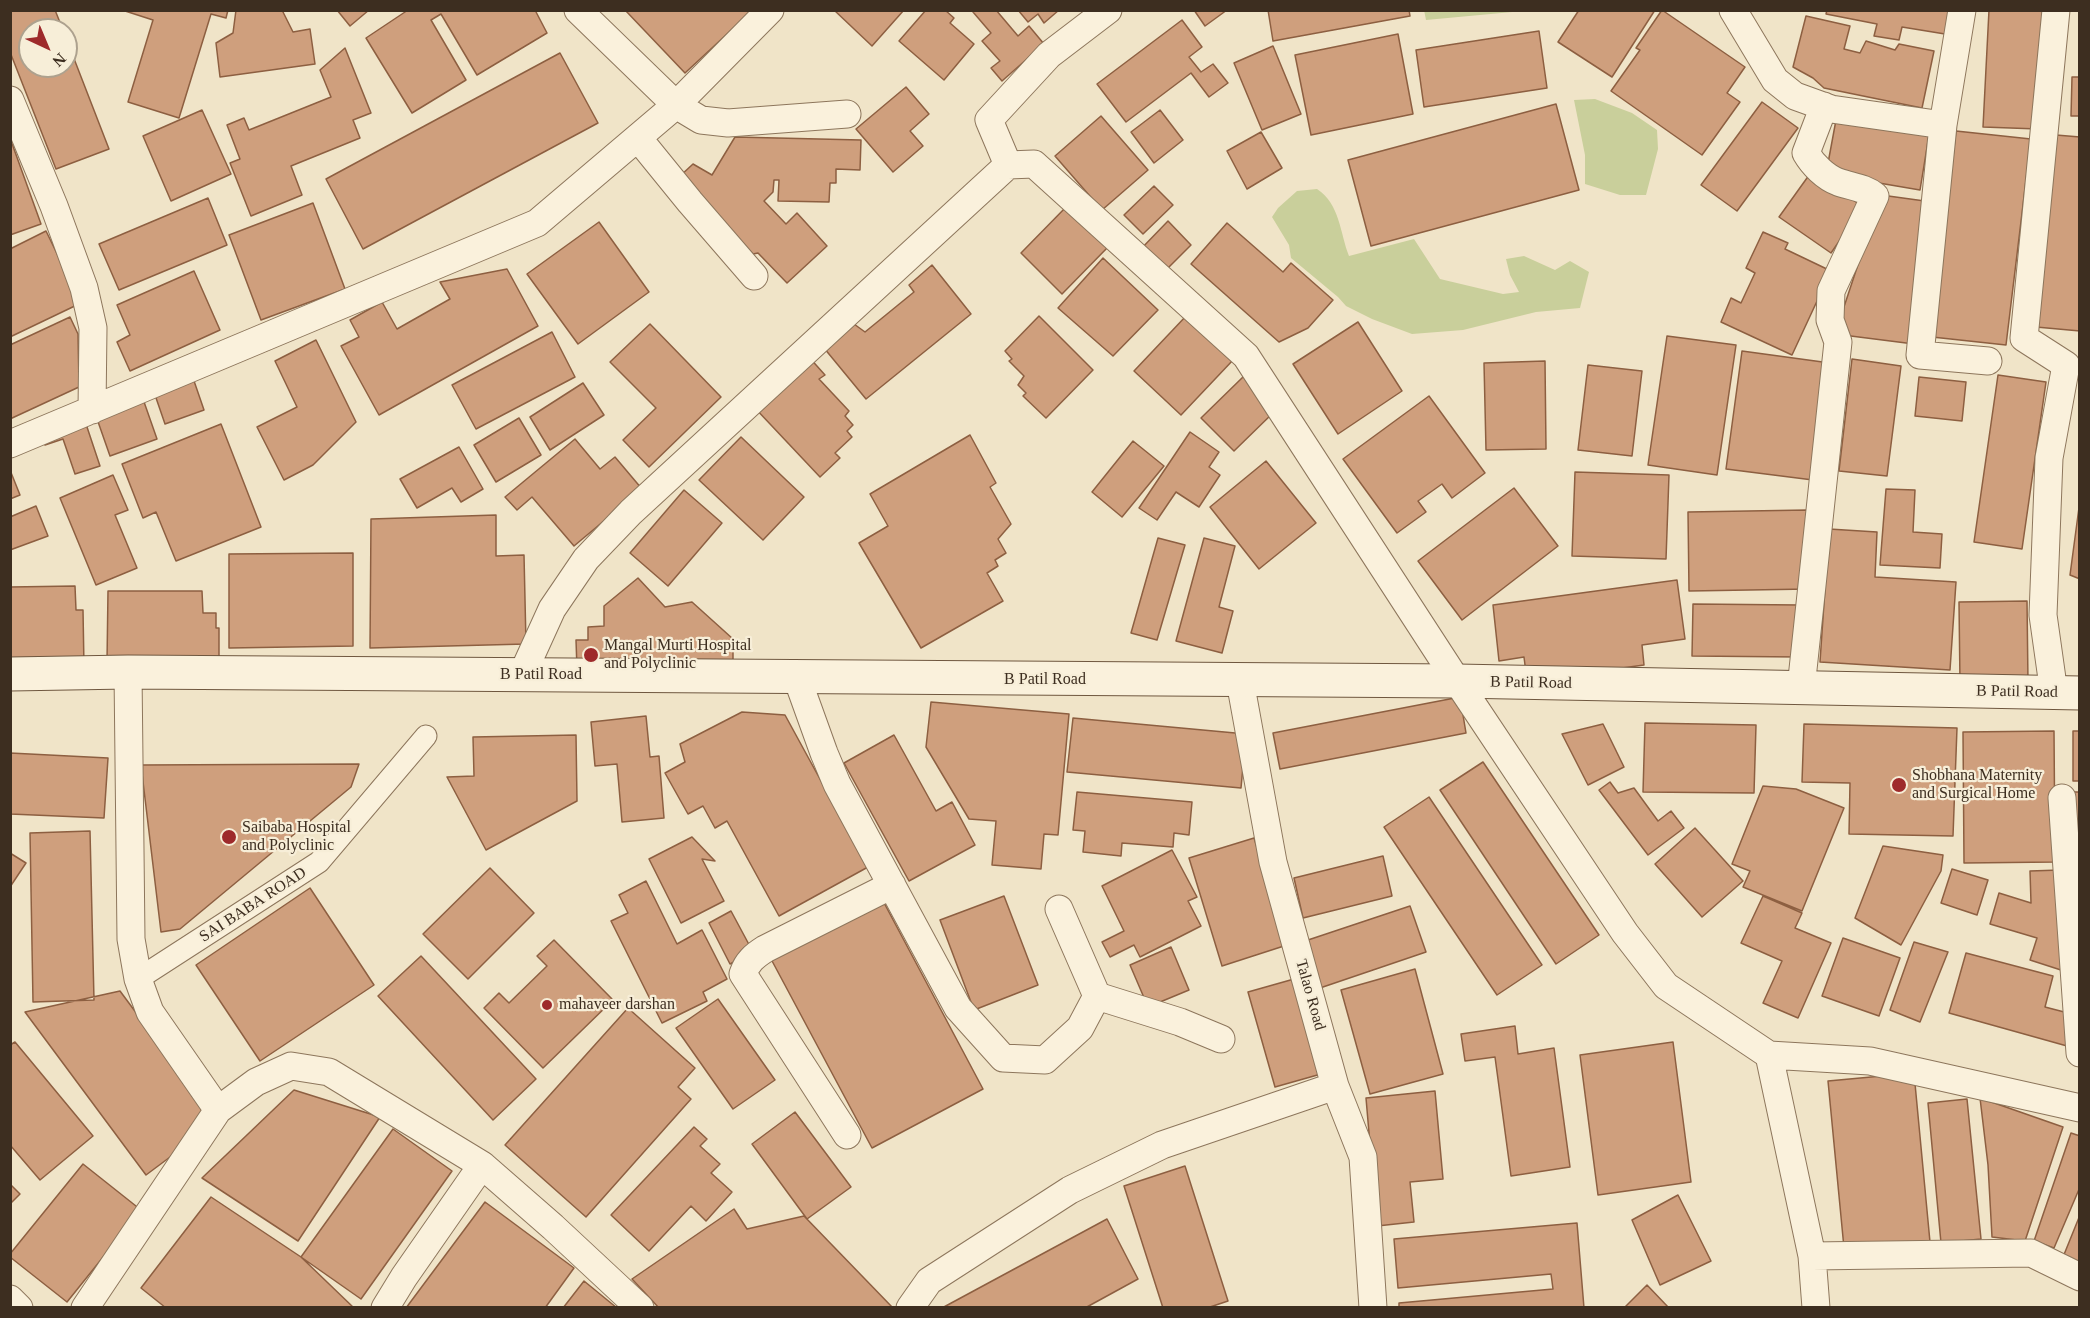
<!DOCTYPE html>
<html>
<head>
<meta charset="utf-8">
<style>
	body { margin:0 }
	#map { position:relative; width:2090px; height:1318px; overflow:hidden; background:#f0e4c8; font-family:"Times New Roman",serif }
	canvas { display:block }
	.frame { position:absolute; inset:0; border:12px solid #3d2e20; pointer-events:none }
	.north { position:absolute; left:18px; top:18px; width:60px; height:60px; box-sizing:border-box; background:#f7eed8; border:2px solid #ada18e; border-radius:50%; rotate:136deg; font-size:16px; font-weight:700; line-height:24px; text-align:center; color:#3d2e20 }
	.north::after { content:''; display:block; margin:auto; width:21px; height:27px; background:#9e2a2b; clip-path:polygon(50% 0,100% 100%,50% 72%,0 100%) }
</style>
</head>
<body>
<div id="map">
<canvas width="2090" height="1318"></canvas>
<div class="frame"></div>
<div class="north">N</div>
</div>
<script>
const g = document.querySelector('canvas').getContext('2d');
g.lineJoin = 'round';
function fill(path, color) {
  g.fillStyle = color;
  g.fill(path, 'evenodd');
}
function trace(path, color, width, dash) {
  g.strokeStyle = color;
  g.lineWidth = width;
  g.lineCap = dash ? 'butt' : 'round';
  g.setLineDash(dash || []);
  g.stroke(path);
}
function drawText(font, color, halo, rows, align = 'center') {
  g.font = font + ' "Times New Roman",serif';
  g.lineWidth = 4.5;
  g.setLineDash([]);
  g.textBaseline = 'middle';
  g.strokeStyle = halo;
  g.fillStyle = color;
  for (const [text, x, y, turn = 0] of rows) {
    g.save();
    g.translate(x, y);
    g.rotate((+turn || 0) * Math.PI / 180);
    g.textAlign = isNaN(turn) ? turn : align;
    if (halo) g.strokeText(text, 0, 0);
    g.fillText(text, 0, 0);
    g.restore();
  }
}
fill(new Path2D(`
	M1424,10H1523V11L1426,20Z
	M1595,99L1632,113L1657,130L1658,149L1646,195H1620L1585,184V155L1574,100Z
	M1317,189C1340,204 1340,233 1349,256L1414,239L1440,279L1503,294L1519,292L1510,275L1506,259L1524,256L1555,270L1570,261L1589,272L1580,308L1536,312L1463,330L1412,334L1372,319L1346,306L1338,297L1291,258L1289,245L1272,217L1278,208L1297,191Z`), '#c9cf9b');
const building = new Path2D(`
	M10,10H55L63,30H30V66H66V38L109,149L56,169L10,52Z
	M122,10H228L226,18L211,14L179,118L128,102L153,20Z
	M236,10H282L293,32L310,29L315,64L220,77L216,43L233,33Z
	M337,10H369L350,26Z
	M408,10H535L547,33L477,75L441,14L431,20L466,80L412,113L366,38Z
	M625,10H753L685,73Z
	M834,10H904L872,46Z
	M926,10H945L954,18L950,23L974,44L944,80L899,41Z
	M975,10H996L1018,36L1029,26L1044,44L1002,81L991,68L1000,61L982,41L991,33L973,12Z
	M1018,10H1059L1044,23L1038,14L1028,22Z
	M1194,10H1227L1205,26Z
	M1268,10H1409L1410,16L1273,41Z
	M1579,10H1655L1612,77L1558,42Z
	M1662,10L1745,67L1727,93L1740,102L1702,155L1611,91L1640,50L1636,48Z
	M1827,10H1950L1945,34L1902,27L1899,40L1874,36L1877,24L1826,14Z
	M1989,10H2045L2038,129L1983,127Z
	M1806,16L1850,26L1844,49L1860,53L1866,41L1895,50L1899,44L1934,51L1922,108L1824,88L1813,78L1793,67Z
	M1182,20L1202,47L1189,57L1201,72L1213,64L1228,83L1209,97L1191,73L1126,122L1097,84Z
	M1539,31L1547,88L1424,107L1416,50Z
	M1398,34L1413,114L1311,135L1295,55Z
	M1273,46L1301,114L1262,130L1234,63Z
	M345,48L371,113L353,120L360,138L291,166L302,195L251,216L230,163L240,159L227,125L244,118L249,130L331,97L320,70Z
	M560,53L598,123L363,249L326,179Z
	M2072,77H2080V116H2071Z
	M906,87L929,114L910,131L923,146L893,172L856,129Z
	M1762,102L1798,128L1737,211L1701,185Z
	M1556,104L1579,190L1371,246L1348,160Z
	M202,110L231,174L171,201L143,136Z
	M1160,110L1183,140L1154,163L1131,132Z
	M1101,116L1148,170L1102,210L1055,156Z
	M1836,120L1929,135L1920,190L1826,174Z
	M1956,131L2031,139L2006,345L1932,337Z
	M1261,132L1282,168L1247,189L1227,151Z
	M2056,135L2080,137V331L2036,327Z
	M735,137L861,140L860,170L836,169V183H830L829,202L778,201L779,180H774L773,192L764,201L786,224L797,213L827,246L787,283L758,253L753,254L679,177L693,164L712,175Z
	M10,138L41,224L10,235Z
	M1812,171L1863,207L1831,253L1779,217Z
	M1154,186L1173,205L1143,234L1124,215Z
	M1881,195L1932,202L1914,344L1835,334Z
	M208,198L227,245L119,290L99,244Z
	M313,203L345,289L261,320L229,235Z
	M1068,205L1109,246L1062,294L1021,253Z
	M1168,221L1191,245L1161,275L1138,252Z
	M599,222L649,292L578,344L527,274Z
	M1227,223L1283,272L1291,263L1333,300L1308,328L1279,342L1191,264Z
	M46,231L81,303L10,337V249Z
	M1763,232L1788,243L1785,249L1831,271L1792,355L1721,322L1731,298L1741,303L1755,273L1746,268Z
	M1103,258L1158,310L1113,356L1058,308Z
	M932,265L971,314L866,399L824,348L854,324L865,332L914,292L909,285Z
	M507,269L538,326L379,415L341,346L359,337L350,320L382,302L397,329L450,299L440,282Z
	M194,271L220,330L130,371L117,342L130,335L117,305Z
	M1187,315L1234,359L1181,415L1134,371Z
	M1039,316L1093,370L1046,418L1023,396L1026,393L1018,385L1024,376L1009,361L1012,359L1005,351Z
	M70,317L78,334L79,387L10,419V345Z
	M1358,322L1402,391L1338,434L1293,364Z
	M650,324L721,397L649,467L623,440L656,408L610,362Z
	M552,332L575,377L476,429L452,385Z
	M1667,336L1736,345L1717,475L1648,465Z
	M316,340L356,422L313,465L284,480L257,427L297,407L275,361Z
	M1742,351L1830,363L1813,480L1726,469Z
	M808,356L825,375L819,379L849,411L845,416L853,425L847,431L852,437L835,453L840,458L820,477L754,407Z
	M1852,359L1901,366L1887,476L1839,471Z
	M1545,361L1546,449L1486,450L1484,363Z
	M1588,365L1642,371L1632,456L1578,450Z
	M1998,375L2046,382L2022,549L1974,542Z
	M1244,376L1276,410L1234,451L1201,418Z
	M1919,377L1966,382L1962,421L1915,416Z
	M193,378L204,410L165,424L154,392Z
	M583,383L604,415L550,450L530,417Z
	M1429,396L1485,473L1452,498L1442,484L1418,501L1426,512L1397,533L1343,459Z
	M143,399L157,439L110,456L96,416Z
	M519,418L541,455L496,482L474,445Z
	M85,421L100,466L75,474L63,439L45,445L42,435Z
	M221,424L261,527L176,561L156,512L143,518L122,464Z
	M1190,432L1219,452L1209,467L1220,475L1199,507L1176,492L1157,520L1139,508Z
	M970,435L996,483L990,487L1011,524L998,539L1006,553L995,560L998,566L987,573L1003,601L921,648L859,543L888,526L870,494Z
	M741,437L804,497L763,540L699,480Z
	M575,439L600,469L615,457L642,489L574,546L532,497L517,510L505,497Z
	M1133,441L1164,466L1122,517L1092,492Z
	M459,447L483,489L461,502L452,488L417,508L400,479Z
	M1266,461L1316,523L1259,569L1210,507Z
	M10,470L20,495L10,499Z
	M1575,472L1669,475L1666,559L1572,556Z
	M113,475L128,510L115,515L137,568L96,585L60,498Z
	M1514,488L1558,546L1462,620L1418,561Z
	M1886,489L1915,490L1913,532L1942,534L1940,568L1880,565Z
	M684,490L722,523L668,586L630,553Z
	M2080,500V579L2070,575Z
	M36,506L48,536L10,550V517Z
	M1808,510L1809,589L1689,591L1688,512Z
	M496,515V556L524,555L526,644L370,648L371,519Z
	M1829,529L1877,532L1875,577L1956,582L1950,670L1820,662Z
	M1158,538L1185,545L1157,640L1131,633Z
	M1204,538L1235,546L1219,607L1233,611L1222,653L1176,641Z
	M353,553V646L229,648V554Z
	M638,578L665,607L692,602L733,639V663L577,669L576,640H588V627L604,626V606Z
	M1677,580L1685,639L1642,645L1644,665L1527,681L1524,657L1499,661L1493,605Z
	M75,586L76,610H83L84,667L10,668V587Z
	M108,591H202L203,613H216V628H219V662H107Z
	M2027,601L2028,683L1960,684L1959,602Z
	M1693,604L1800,605L1799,657L1692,656Z
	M1460,697L1466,733L1280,769L1273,733Z
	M931,702L1069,714L1058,835L1044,834L1041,869L992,865L996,821L969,819L926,747Z
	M742,712L785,715L868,867L779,916L727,821L715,828L703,806L688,814L665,773L685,762L680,744Z
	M646,716L650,757L659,756L664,818L622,822L617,764L595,766L591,722Z
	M1073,718L1246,734L1241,788L1067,772Z
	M1645,723L1756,725L1754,793L1643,792Z
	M1603,724L1624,767L1588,785L1562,734Z
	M1804,724L1957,728L1953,836L1849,834L1850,783L1802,782Z
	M2054,731L2055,862L1964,863L1963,732Z
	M2073,731H2080V781H2073Z
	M576,735L577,801L486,850L447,777L474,776L473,737Z
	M894,735L936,811L952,802L975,845L909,881L844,763Z
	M10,753L108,758L104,818L10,814Z
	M1483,762L1599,935L1556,964L1440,790Z
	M359,764L351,787L180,929L161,932L141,765Z
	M1610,782L1618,793L1634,788L1658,821L1671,811L1684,828L1648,855L1599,790Z
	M1763,786L1796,789L1844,808L1802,911L1743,887L1750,871L1732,864Z
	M1077,792L1192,802L1189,835L1174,833L1173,847L1122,843L1121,856L1083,852L1085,831L1073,830Z
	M2069,792H2080V878Z
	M1429,797L1542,965L1497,995L1384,827Z
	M1695,828L1743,881L1702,917L1655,864Z
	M90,831L94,1000L33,1002L30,833Z
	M692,837L715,861L702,859L724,901L681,923L649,859Z
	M1254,838L1287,945L1222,966L1189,858Z
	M1883,846L1943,855L1941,871L1901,945L1855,918Z
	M1172,850L1197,897L1188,901L1201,926L1140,957L1134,945L1110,957L1102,942L1124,931L1102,886Z
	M10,853L26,863L10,887Z
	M1383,856L1392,896L1303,918L1294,878Z
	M490,868L534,913L468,979L423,934Z
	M1952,869L1988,880L1977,915L1941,903Z
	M2060,870L2064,971L2030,960L2037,938L1990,924L1999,893L2031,903L2030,871Z
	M646,881L677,944L702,930L727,979L703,992L707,1001L662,1023L611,921L628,913L619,895Z
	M310,888L374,985L260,1061L196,965Z
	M1004,896L1038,985L974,1010L940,920Z
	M1763,896L1802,913L1795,928L1831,943L1798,1018L1763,1003L1782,961L1741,943Z
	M882,899L983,1089L872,1148L771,959Z
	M1410,906L1426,952L1320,988L1305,941Z
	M731,911L753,952L730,964L709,923Z
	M1843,938L1900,958L1879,1016L1822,996Z
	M554,940L613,1000L543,1068L484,1008L499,993L509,1003L547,966L537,956Z
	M1914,942L1948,952L1920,1022L1890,1010Z
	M1171,947L1189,990L1148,1007L1130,965Z
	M1966,953L2053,976L2045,1007L2068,1013L2067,1046L1949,1013Z
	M421,956L536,1079L493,1120L378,996Z
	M1415,969L1443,1074L1370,1094L1341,990Z
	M1294,979L1321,1074L1275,1087L1248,992Z
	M120,991L217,1122L146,1175L25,1012Z
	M718,999L775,1080L733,1109L676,1028Z
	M628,1008L695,1068L678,1087L691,1099L586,1217L505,1145Z
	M1515,1026L1518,1054L1554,1048L1570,1167L1511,1176L1495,1057L1465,1061L1461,1034Z
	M15,1042L93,1136L40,1180L10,1145V1045Z
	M1673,1042L1691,1182L1598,1195L1580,1055Z
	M1914,1073L1930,1242L1844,1248L1828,1081Z
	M294,1090L380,1117L298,1241L202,1178Z
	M1435,1091L1443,1179L1410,1182L1414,1222L1377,1226L1366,1098Z
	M1980,1098L2063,1127L2025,1241L1992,1237L1988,1165Z
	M1967,1099L1981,1239L1941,1243L1928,1103Z
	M795,1112L851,1187L807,1219L752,1144Z
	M694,1127L707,1139L700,1146L720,1164L711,1173L732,1192L706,1221L691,1206L649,1251L611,1215Z
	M393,1129L452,1171L361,1299L301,1257Z
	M2071,1133L2080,1136V1187L2054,1248L2034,1241Z
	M83,1164L141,1210L67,1302L10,1257V1254Z
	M1185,1166L1228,1301L1207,1308H1163L1124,1186Z
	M10,1184L20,1194L10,1204Z
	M1678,1195L1711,1261L1660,1285L1632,1220Z
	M211,1197L301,1257L354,1308H166L141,1288Z
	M485,1202L574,1268L545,1308H406Z
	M734,1209L747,1229L804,1216L893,1308H659L632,1279Z
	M2080,1215V1269L2061,1262Z
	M1107,1219L1138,1279L1085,1308H942Z
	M1577,1223L1584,1308H1399V1303L1553,1289L1551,1274L1398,1288L1394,1239Z
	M584,1281L617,1308H563Z
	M1647,1285L1669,1308H1624Z`);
fill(building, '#cf9f7d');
trace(building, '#8d5f41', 1.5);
const pedestrian = new Path2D(`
	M138,979L319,862L426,736`);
const minor = new Path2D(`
	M578,10L676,105L701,120L728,123L847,114
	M1733,10L1775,80L1795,96L1831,109L1943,125
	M1962,10L1943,125L1920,355L1988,361
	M10,100L54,206L84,288L93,328L92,410
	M638,138L690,202L754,276
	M1008,165L989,120L1049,55L1108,10
	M10,444L537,223L676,105L770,10
	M128,672L131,939L138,979L150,1012L218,1110L256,1082L291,1066L329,1072L482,1165L553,1227L640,1308
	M522,675L552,609L586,559L631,512L1008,165L1034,164L1246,356L1457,681L1625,933L1666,986L1769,1055L1812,1256L1816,1308
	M797,678L824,753L837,784L958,1008L1003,1058L1045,1060L1080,1028L1097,996L1059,909
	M1240,681L1273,862L1335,1086L1363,1157L1373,1308
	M1801,688L1838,342L1830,320L1831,291L1875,196C1864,187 1852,187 1838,182C1825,177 1813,165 1806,153L1824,106
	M2054,693L2043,615L2049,458L2066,365L2024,338L2056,10
	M2062,798L2080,1053
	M1097,996L1180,1022L1221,1039
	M1769,1055L1870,1061L2080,1108
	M847,1135L743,974C747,962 754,956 765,949L892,885
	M1812,1256L2031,1253L2080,1277
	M10,1299L19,1308
	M85,1308L218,1110
	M385,1308L404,1277L482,1165
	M910,1308L929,1281L1070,1190L1162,1145L1335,1086`);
const secondary = new Path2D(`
	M10,674L128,672L1457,681L2080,693`);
trace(pedestrian, '#8d765c', 23);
trace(minor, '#8d765c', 29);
trace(secondary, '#6f573f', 35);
trace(pedestrian, '#faf1dc', 21);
trace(minor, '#faf1dc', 27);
trace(secondary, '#faf1dc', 33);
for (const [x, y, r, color] of [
	[591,655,8,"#9e2a2b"],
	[1899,785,8,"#9e2a2b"],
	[229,837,8,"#9e2a2b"],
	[547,1005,6,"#9e2a2b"]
]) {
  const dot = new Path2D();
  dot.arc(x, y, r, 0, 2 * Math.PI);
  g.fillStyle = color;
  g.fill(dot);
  trace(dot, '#f7eed8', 2);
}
drawText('16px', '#3d2e20', '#f7eed8', [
	["Mangal Murti Hospital",604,646],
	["and Polyclinic",604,664],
	["Shobhana Maternity",1912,776],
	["and Surgical Home",1912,794],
	["Saibaba Hospital",242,828],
	["and Polyclinic",242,846],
	["mahaveer darshan",559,1005]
], 'left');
drawText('16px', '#3d2e20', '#f7eed8', [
	["B Patil Road",541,675],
	["B Patil Road",1045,680],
	["B Patil Road",1531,683,1],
	["B Patil Road",2017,692,1],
	["SAI BABA ROAD",253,905,-33],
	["Talao Road",1310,995,74]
]);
</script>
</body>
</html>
